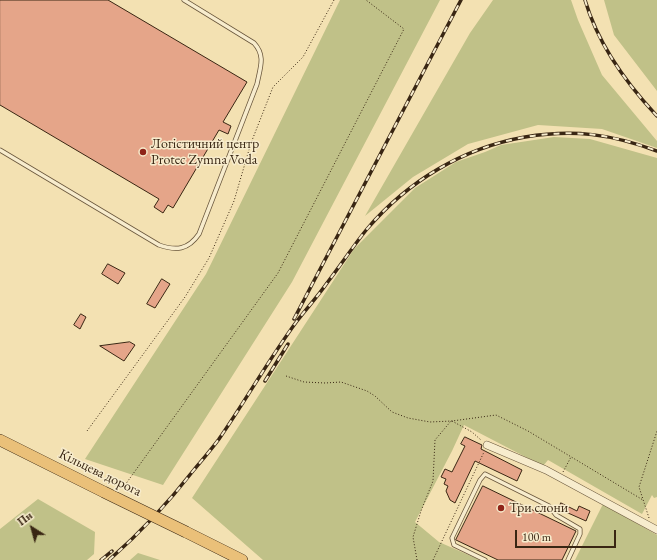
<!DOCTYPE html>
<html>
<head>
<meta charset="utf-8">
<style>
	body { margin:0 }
	#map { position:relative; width:657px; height:560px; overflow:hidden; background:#f3e1b2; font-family:"EB Garamond",serif }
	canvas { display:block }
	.north { position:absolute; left:12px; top:508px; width:40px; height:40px; -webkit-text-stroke:3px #f7eccd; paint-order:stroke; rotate:323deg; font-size:11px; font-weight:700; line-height:16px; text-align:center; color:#392613 }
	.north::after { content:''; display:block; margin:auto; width:14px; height:18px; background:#392613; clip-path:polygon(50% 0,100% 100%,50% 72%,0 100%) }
	.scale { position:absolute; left:515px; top:530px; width:101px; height:18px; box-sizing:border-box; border:2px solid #392613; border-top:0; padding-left:5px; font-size:12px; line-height:14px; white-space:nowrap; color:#392613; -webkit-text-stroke:3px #f7eccd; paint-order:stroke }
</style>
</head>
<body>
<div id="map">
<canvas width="657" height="560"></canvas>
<div class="north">Пн</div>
<div class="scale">100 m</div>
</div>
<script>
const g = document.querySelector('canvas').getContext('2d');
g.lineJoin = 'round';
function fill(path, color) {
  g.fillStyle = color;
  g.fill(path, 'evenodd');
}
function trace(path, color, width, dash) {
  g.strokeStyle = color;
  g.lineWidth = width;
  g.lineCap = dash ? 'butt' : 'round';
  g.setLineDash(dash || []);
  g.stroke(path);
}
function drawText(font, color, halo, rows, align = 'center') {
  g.font = font + ' "EB Garamond",serif';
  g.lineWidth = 3;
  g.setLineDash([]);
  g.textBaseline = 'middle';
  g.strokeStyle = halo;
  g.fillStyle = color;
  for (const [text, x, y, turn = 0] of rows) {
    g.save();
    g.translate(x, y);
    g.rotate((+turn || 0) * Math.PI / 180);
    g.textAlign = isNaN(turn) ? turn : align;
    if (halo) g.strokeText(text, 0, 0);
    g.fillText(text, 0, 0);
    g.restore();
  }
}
fill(new Path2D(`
	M340,0H440L292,282L163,485L85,459L206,274Z
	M493,0H571L578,20L602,75L657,141V148L602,129L538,125L468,144L413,177L365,216L470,33Z
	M604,0H657V91L614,35Z
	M554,137L590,139L657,158V497L654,498L652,495L642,514L548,460L543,466L464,425L452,451L415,522L439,542L480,560H263L192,498L354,249L415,188L456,162L485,152L501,145Z
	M38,499L95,532L94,554L87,560H0V529Z
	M603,504L657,535V560H575Z
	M138,553L160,560H130Z`), '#c0c188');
const building = new Path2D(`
	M0,0H108L247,82L223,122L231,126L228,134L219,130L173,208L168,205L163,213L154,207L159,199L0,105Z
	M108,264L125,273L118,284L102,274Z
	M162,279L170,284L155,308L147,304Z
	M81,314L86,317L80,329L74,325Z
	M130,342L135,345L124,361L100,346Z
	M465,437L482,445L481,449L522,470L517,481L475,461L455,503L450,500L446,491L448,486L444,484L446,479L441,477L445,469L452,472L465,446L461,444Z
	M483,486L576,531L562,560H498L456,540Z
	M561,503L577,511L579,506L590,511L586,521L559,509Z`);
fill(building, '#e5a589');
trace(building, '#392613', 1);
const service = new Path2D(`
	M0,150L159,245C176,251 188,250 199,234L257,84C260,68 266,56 254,43L184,0
	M485,560L454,545L452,538L480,480L485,474L549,506L556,515L580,529V534L568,560`);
const minor = new Path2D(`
	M487,445L546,470L657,530`);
const trunk = new Path2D(`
	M0,440L104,492
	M186,532L242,560`);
trace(service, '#68553b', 5);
trace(minor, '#68553b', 8);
trace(trunk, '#392613', 12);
trace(new Path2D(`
	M286,376L304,382L325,383L341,382L367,391L375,396L392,412L408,418L430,422L452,421L496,415L528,431L643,500
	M452,421L472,432L481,440
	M87,431L185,297L209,258L234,201L251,143L273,87L303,57L334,0
	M563,472L571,457
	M125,485L278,273L404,29L366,0
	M649,518L639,487L657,431
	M417,560L413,537L421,511L433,481L435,440L451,421
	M433,560L484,452`), '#392613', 1, [1, 2]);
trace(service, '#f7eccd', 3.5);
trace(minor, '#f7eccd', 7);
trace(trunk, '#eac079', 11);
const rail = new Path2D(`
	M585,0C598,44 626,83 657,116
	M294,319L461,0
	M265,381L288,344
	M101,560L112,551
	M109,560C140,533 168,503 193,471C202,460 211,450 219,439C246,400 269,359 297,321C307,308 318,296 327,283C341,265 353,246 367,229C408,181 463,148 525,137C574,129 611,134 657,151`);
trace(rail, '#392613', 3.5);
trace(rail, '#f7eccd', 2, [6]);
const trunkBridge = new Path2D(`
	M104,492L186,532`);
trace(trunkBridge, '#392613', 12, []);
trace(trunkBridge, '#eac079', 11);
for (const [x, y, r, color] of [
	[143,152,4,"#8f2418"],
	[501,508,4,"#8f2418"]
]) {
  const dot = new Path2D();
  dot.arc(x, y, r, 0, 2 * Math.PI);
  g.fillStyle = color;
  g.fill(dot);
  trace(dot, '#f7eccd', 1.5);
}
drawText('14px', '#392613', '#f7eccd', [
	["Логістичний центр",151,144],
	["Protec Zymna Voda",151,160],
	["Три слони",509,508]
], 'left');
drawText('14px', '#392613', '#f7eccd', [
	["Кільцева дорога",100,473,26]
]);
</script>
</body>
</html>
